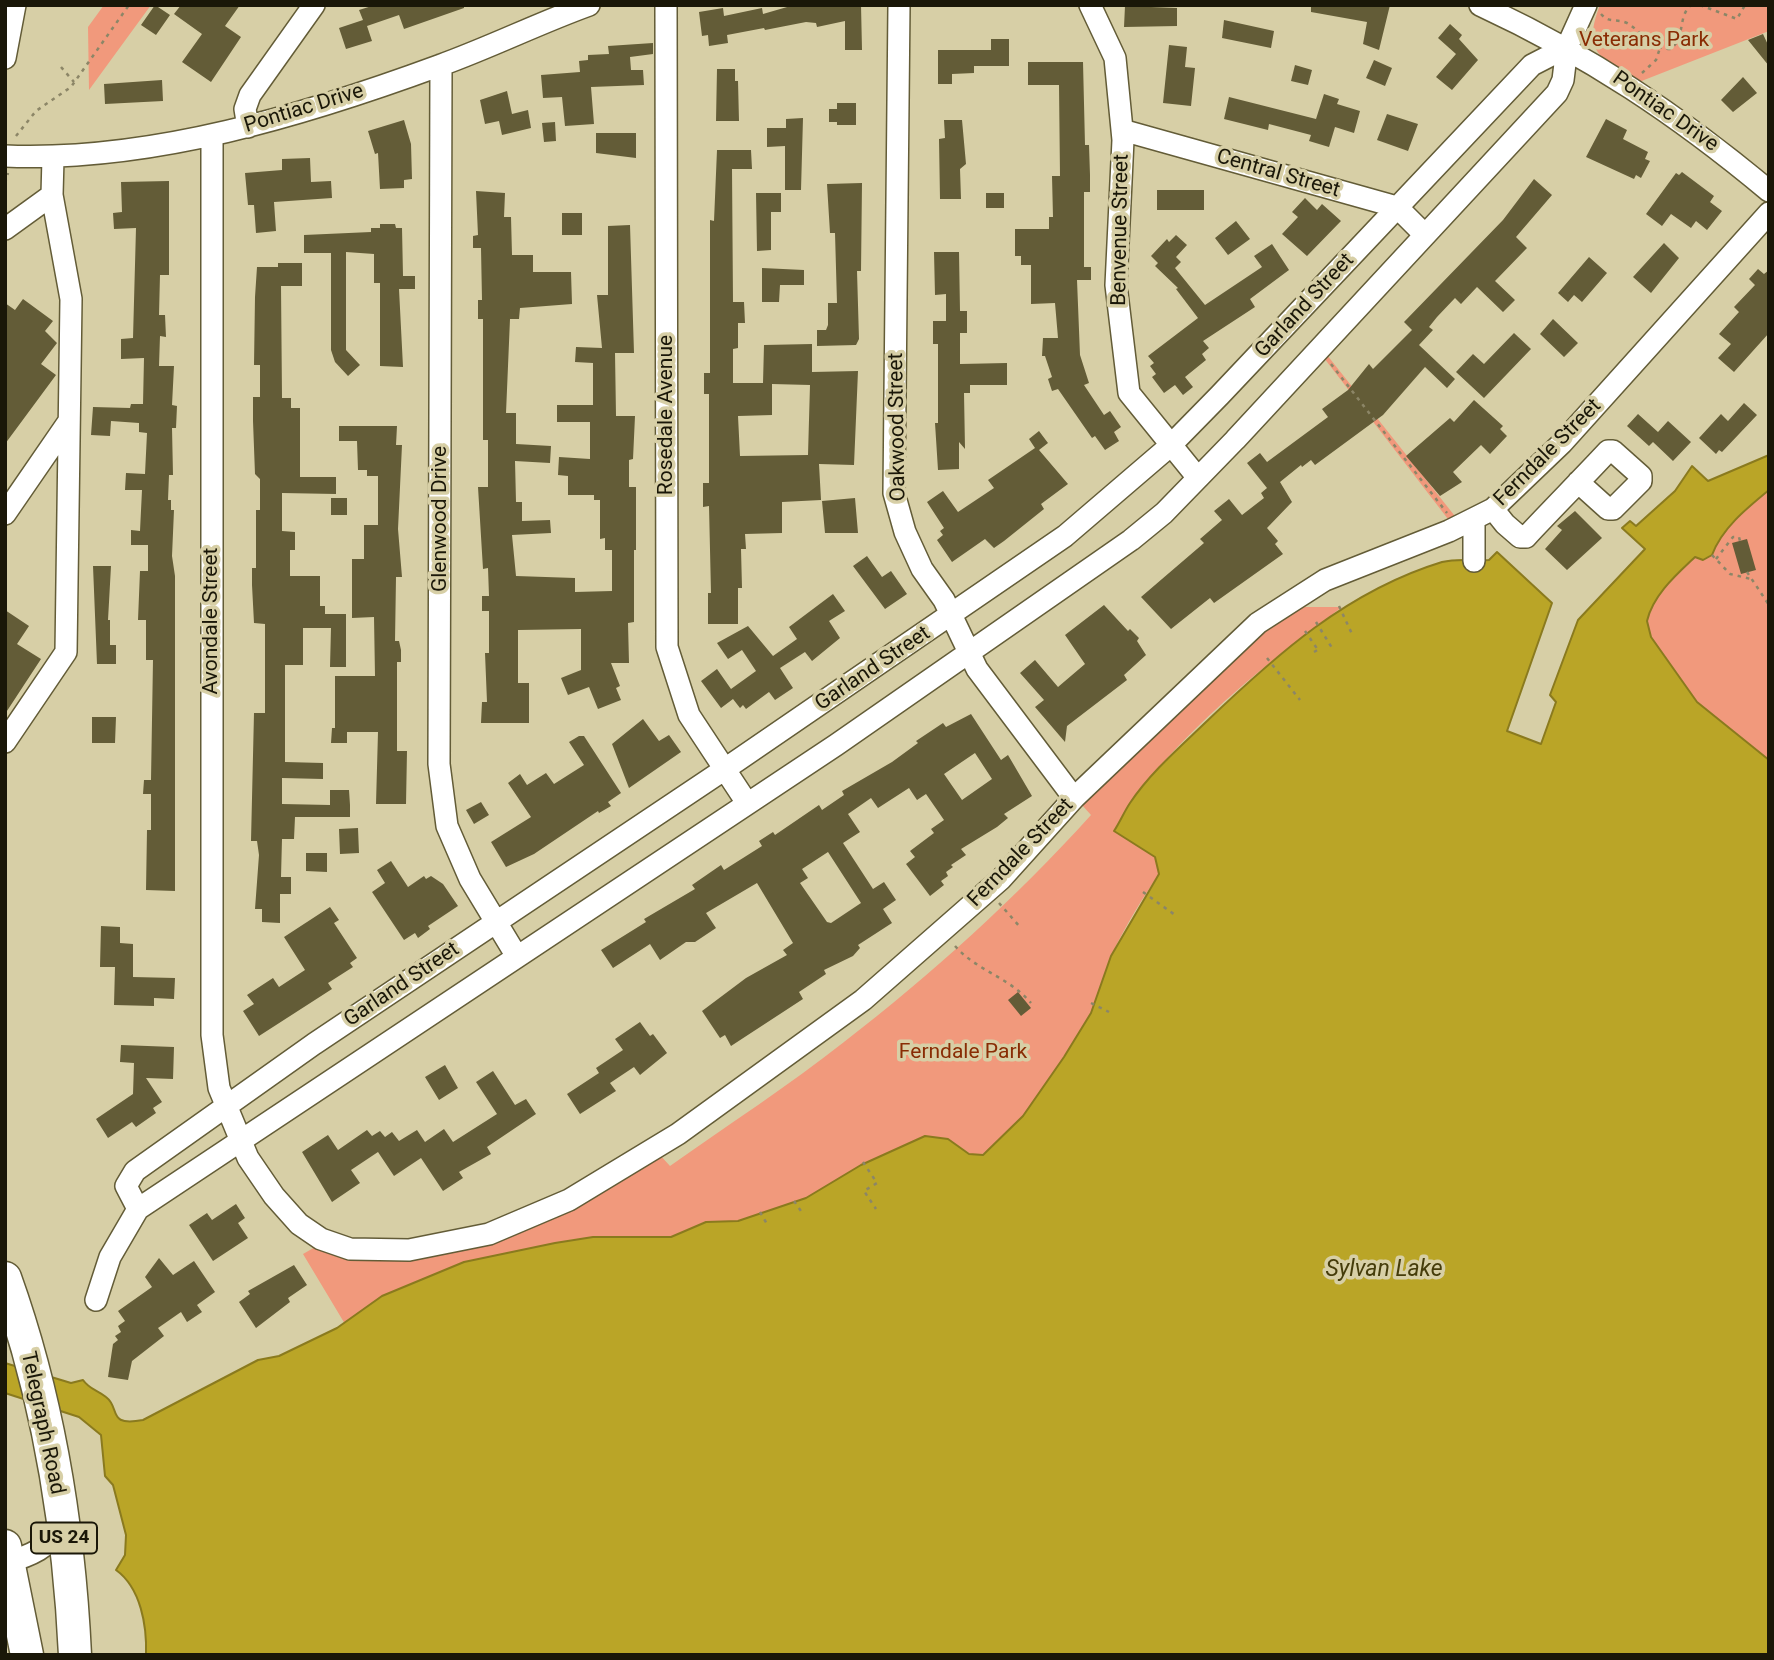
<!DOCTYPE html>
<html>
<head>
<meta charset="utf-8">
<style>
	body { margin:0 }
	#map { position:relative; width:1774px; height:1660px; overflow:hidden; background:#d7cfa6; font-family:Roboto,sans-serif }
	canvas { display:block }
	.frame { position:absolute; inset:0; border:7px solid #1a1708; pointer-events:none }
</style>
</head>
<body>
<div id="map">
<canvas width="1774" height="1660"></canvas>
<div class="frame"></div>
</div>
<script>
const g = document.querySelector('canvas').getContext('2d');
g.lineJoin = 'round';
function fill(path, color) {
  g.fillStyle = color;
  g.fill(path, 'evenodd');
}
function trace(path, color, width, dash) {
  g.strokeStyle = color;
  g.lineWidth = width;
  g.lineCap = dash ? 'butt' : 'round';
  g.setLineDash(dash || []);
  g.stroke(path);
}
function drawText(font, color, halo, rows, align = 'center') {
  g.font = font + ' Roboto,sans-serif';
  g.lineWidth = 7;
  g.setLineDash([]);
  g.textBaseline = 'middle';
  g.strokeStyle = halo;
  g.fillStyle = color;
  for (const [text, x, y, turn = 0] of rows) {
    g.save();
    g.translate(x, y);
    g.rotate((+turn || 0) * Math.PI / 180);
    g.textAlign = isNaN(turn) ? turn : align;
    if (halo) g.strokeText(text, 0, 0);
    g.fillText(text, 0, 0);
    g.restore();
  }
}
fill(new Path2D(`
	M104,5H151L89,90L88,27Z
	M1600,5H1768L1769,31L1639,82C1602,59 1581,53 1600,5Z
	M1327,355L1458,520L1451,523L1324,358Z
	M1769,490V760L1697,702L1651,637L1647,621C1652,600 1675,568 1695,558C1699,555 1707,556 1712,555C1722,528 1747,508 1769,490Z
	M1296,607H1342C1262,667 1163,744 1114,831L1155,857L1159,874C1142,899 1126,925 1113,952C1103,972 1100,994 1091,1013C1076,1045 1008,1150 975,1157L948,1139L925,1136L861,1165L806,1198L738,1221L706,1222L671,1237L575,1239L464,1262L382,1296L345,1324L303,1254L317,1246L410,1257L659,1154L670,1166C728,1125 788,1086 844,1042C933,973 1015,899 1091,815L1082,805C1147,738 1220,660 1296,607Z`), '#f1997c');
const water = new Path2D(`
	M1769,455V490C1747,508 1722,528 1712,555L1703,560L1695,557C1676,575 1653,595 1647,621L1651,637L1697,702L1769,760V1655H146C147,1626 141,1588 116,1570L125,1555L126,1535L113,1485L105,1476L101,1435L79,1417L5,1393V1363L71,1383L83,1380C89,1389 97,1390 106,1397C121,1408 106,1427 143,1420L258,1360L279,1356L337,1328L382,1296L464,1262L555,1243L593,1237H671L706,1222L738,1221L806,1198L861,1165L925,1136L948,1139L969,1154L983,1155L1023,1116L1064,1057L1091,1013L1111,956L1159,874L1155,857L1114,831C1120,822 1124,812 1130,803C1150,773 1180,747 1206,722C1276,655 1347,591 1442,562C1458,558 1473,561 1489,560L1497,552L1552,603L1507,731L1541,744L1556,702L1550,695L1578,620L1645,549L1622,528L1630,521L1636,526L1675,491L1692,466L1708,481Z`);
fill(water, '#baa527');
trace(water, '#8a7a1e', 2);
fill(new Path2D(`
	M155,5L170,15L156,35L141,25Z
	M181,5H240L225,26L241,37L211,82L182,62L202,34L174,14Z
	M375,5H464V8L404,29L399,15L367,26L372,41L346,49L339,28L363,20L359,10Z
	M794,5H861L862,50H845V21L817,27L816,23L806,22L765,30L764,28L727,35L728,43L709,46L708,35L702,36L699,12L723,8L724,16L762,8L763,14Z
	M1311,5H1390L1379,50L1363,44L1367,22L1311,12Z
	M1125,6L1177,8V26L1124,27Z
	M1224,20L1274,31L1271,48L1222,38Z
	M1450,24L1462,35L1459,39L1478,60L1452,90L1436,77L1456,54L1438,38Z
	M1763,34L1769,47V66L1748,40Z
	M991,39H1009V66H974V73L952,74V84H938V50H991Z
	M653,43V54L630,57L631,70H643L644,85L591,87L594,124L565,126L562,97L543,98L541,75L580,72L579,61L588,60V55L609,54L608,46Z
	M1169,45L1187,47L1185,67L1195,68L1191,106L1163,103Z
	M1374,60L1392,68L1385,86L1366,78Z
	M1028,62H1083L1085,145H1089L1090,175V192H1084V267H1091V280H1077L1080,355L1089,383L1084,385L1104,415L1110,411L1121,427L1114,432L1119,441L1105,450L1095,436L1092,438L1058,389L1052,391L1048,379L1052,377L1045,356H1042L1043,338H1058L1055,303L1031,304V265H1021V256H1015V229H1049V217H1053L1052,176H1060L1059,85H1028Z
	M1295,65L1312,70L1308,85L1291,81Z
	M717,69H735V81H738L739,121H716Z
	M1743,77L1757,93L1733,112L1721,100Z
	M162,80L163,101L105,104L104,84Z
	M507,91L512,114L528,110L531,128L502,135L499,121L485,124L480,100Z
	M1324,94L1339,99L1337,104L1360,111L1354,133L1335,127L1329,147L1309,141L1311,135L1269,124L1268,130L1224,119L1229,97L1316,119Z
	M837,103H856V125H837V122H829V109H837Z
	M1387,114L1418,124L1408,151L1377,140Z
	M803,118L801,190H785V146L767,147V128H786V119Z
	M1606,119L1627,130L1623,139L1648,152L1645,159L1650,161L1641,178L1636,175L1634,179L1586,157Z
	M404,120L411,144L412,179L404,180V188L380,189L378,153L375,154L368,131Z
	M944,120H962L966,164L960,169L961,199H940L939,139L945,138Z
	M555,122L556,141L544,142L542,123Z
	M596,133H636V158L596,153Z
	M717,150H751L752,169H732L733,302H744L745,323H738V348L733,349V383H766H763L764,345L812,344V372L858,371L854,465L819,464L821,500L782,502V533L745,534L746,549H741L742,588H738V624H708V593H711L709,506L703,507V483H709V394H704V373H710V220L714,221ZM772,384L810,385L808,455L740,456L738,416L772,415Z
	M310,158L311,182L331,181L332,198L274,202L276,231L256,233L254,205H248L245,173L282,170V159Z
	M1682,172L1714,196L1710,202L1722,211L1707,230L1696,221L1691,228L1671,214L1662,226L1646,214L1676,173L1679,175Z
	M1534,179L1552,195L1516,237L1527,248L1495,281L1515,300L1503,312L1477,287L1461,304L1455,298L1437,317L1429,327L1433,330L1419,345L1455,379L1447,388L1425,367L1383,415L1315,465L1311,460L1302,467L1301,465L1280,482L1292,502L1267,528L1278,541L1275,544L1283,554L1214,603L1210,598L1171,629L1141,597L1204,543L1200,539L1222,520L1214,511L1229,499L1242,515L1264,498L1261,493L1267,488L1247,463L1260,453L1267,462L1328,417L1322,409L1348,390L1369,364L1373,369L1412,330L1404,322L1503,220Z
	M169,181V275H160L159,315H165L166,337L160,336L159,366H174L172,405L177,406L176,428H172L173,475H169L168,500H171V510H174L172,556L175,576V891L146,890L147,830H151V794H143L144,780H151L153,660H146V620H138L140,571H148V545H131V530L140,531L142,490H125L126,473L145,474L147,433L139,432V423L111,421L110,436L91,435L93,407L130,408L131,404H143L144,358L121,359V339L133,338L136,228L114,229L113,213L122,212L121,182Z
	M862,183L861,271H857L859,339L856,345L817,346V330H826L828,325V303H837L835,233H830L827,184Z
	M1157,190H1204V210H1157Z
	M476,191L505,193L504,217H511L512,255H533V272H571L572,304L520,308L519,319H510L506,413H516V444L551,446L550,463L515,461L516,502H522V521L550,520L551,533L512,535L516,576L575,578V592L612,591V550H605V538L600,539V500H594V495H568V476L558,475L559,457L590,459V422H557V405H593V363L575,362L576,347L602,348L597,295H608V226L630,225L634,353H615L616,416H635L633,459L629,460V487H636V550H634V622L628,623L629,663H611L620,686L616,688L621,700L598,709L589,687L568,695L561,678L581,670V629L518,630V683H529V723H481L482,702H487L485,653H489V611H482V596H489L488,568L483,569L478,487H488V440H483V319H478V300H482L481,248H473V236L478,235Z
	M756,193H781V212H771V250L757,251Z
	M986,193H1004V208H986Z
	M1305,198L1317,210L1322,204L1341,221L1307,256L1282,234L1298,217L1292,212Z
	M562,213H582V235H562Z
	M1236,221L1250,239L1228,255L1215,238Z
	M380,224H395L396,228H402L403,276H415V289H399L403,367L380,366V283H374V254L346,252V350L360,365L348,376L335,362L331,350V253H304V235L371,232V228H380Z
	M1176,235L1187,245L1176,257L1181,262L1175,268L1205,305L1262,267L1254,256L1272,244L1289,270L1250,299L1255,307L1203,341L1209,348L1202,354L1206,360L1185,377L1193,387L1183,395L1175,385L1164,393L1152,377L1156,374L1150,366L1154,363L1148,356L1198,318L1176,289L1178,288L1155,266L1158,263L1151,256L1167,239L1169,242Z
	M1664,243L1679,258L1651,293L1633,277Z
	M934,252H959L960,311H967V333H960V364L1007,363V385H970V393H964L965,449L959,442V469L938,470L935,423H938V344H933V321H946V294L935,295Z
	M1589,257L1607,273L1582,302L1574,295L1568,302L1558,293Z
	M278,263H302V286H281L282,398H291V408H300V477H336V494L282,493V531L295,532V550H290V576H320V606H325V614H346V667H330L331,628H303V665H285V762L323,763V779L282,778V804L330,805V790H349L350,805V817H295L294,839H282L281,877H291V894H280V923L262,922V909H255L259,855L257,841H251L254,713H265V624L254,623L252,585V568H256V510H260V479L255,474L253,421V397H260V365H254L255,297L257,267H278Z
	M762,268L804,270V285H780L779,302H762Z
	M1758,269L1764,274L1769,270V333L1734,372L1718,358L1731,344L1719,334L1739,312L1734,307L1755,285L1749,279Z
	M23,299L53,321L45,331L57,343L41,364L56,375L5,444V303L15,310Z
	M1553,319L1578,343L1564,357L1540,334Z
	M1514,333L1531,349L1484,398L1456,372L1473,354L1484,364Z
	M1474,400L1503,426L1500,429L1507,436L1490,454L1481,445L1453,472L1462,482L1440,496L1406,456L1450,418L1454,422Z
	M1744,403L1757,415L1722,452L1719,450L1716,454L1699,438L1721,414L1728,421Z
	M1638,414L1658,432L1668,421L1691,442L1673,461L1653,442L1649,446L1627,426Z
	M339,426H397L396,445H402L398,529L402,577H396L395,641H399L401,650V662H397V751H407L406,804H376L378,732H347V743H331L332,728H335V676H375L374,617L352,618V559H364V525H378V476H367V470H358L357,441H339Z
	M1039,431L1048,443L1039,450L1068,484L1041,504L1044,509L1004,541L994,548L985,539L952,562L937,540L943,535L940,531L944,528L927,502L943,491L958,512L994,488L988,480L1035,448L1029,439Z
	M331,498H347V515H331Z
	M855,498L858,533H825L822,501Z
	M1575,511L1602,538L1567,570L1545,549L1562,530L1557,526Z
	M1747,539L1756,570L1741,574L1732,543Z
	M867,556L882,577L891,571L907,594L885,609L853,566Z
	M93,566H111L108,620H110V645H116V664H97Z
	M833,594L845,611L829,621L840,638L812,661L805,652L780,668L793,688L775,700L769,692L746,709L743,705L740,708L733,699L721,708L701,681L717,669L731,689L756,671L742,650L728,659L717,643L748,626L773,656L797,639L789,627Z
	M1104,605L1128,631L1130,629L1139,638L1137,641L1146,655L1124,675L1127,680L1067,726L1065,742L1035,707L1044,700L1020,673L1035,660L1058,687L1085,664L1065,635Z
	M5,610L29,626L17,644L41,659L5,714Z
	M971,714L1001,760L1008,755L1032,796L1004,814L1008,818L997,827L961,849L966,855L951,865L953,867L946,872L948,876L941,881L944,885L930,896L906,864L915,857L910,851L934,833L931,829L944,820L926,794L917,800L909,788L878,808L871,798L848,814L860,832L843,843L873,889L884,882L896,900L883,909L892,923L858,945L860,948L853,956L824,970L826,974L799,992L803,999L731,1046L725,1035L720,1038L702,1011L746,978L787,955L783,950L793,943L757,883L706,913L716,928L695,942H686L660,960L650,944L613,968L601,950L646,922L644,919L695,889L692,885L721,865L724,870L762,846L759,841L773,832L775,835L819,805L822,810L844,795L842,791L892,762L918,743L916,741L943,723L946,727ZM975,753L992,779L962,800L944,774ZM828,852L861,903L831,923L827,922L800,883L808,878L802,869Z
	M92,717H116L115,743H92Z
	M643,719L659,741L669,735L681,752L629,788L612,744Z
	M579,736H584L621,793L608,802L611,806L599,813L598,811L534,854L506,867L491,842L531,817L508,783L520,774L527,785L546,773L554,784L584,765L569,742Z
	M481,802L489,815L474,824L466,810Z
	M358,828L359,853L340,854L339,829Z
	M306,853H327V872L306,871Z
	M391,861L408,887L424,876L426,879L431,876L443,884L458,906L428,926L430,929L418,938L415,933L404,940L372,892L385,883L377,870Z
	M330,907L339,920L334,923L357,958L350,963L353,967L328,983L332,989L259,1036L243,1011L254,1004L247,995L273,978L279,987L305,970L284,937Z
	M101,926L120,927V943L133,944V977L175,978L174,999L154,998V1006L114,1005L115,967H100Z
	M1018,992L1031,1008L1021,1016L1008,1000Z
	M640,1022L650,1036L653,1034L667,1053L640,1075L634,1067L610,1083L616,1091L580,1114L567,1094L599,1073L596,1068L623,1050L615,1039Z
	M121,1045L174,1047L173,1079L146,1078L162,1102L153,1108L156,1113L136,1127L132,1122L108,1138L96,1119L133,1094L134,1063L120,1062Z
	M445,1065L458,1088L439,1100L425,1077Z
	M493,1071L515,1105L526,1099L536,1114L487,1147L491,1154L459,1172L463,1178L443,1191L421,1158L394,1176L378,1152L351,1170L360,1183L332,1202L302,1152L328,1135L338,1150L367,1130L372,1136L380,1131L385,1137L392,1132L399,1141L417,1130L425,1142L444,1129L453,1142L497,1114L476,1082Z
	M236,1204L245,1218L238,1223L248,1238L213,1261L189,1225L207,1213L212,1220Z
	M159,1258L173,1275L194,1261L215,1292L197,1305L202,1312L187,1322L181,1312L158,1328L164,1336L132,1361L128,1380L108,1377L113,1344L118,1340L115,1336L121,1332L118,1326L125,1321L118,1311L152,1287L145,1277Z
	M294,1265L307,1285L288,1298L290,1302L256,1328L239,1302L250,1294L248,1291Z`), '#635c37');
const minor = new Path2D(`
	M666,5L667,647L689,715L747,803
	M899,5L894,493L905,532L922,569L944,600L977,669L1074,798
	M1090,5L1115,58L1123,140L1116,285L1129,393L1198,478
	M1480,5C1588,55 1678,115 1769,191
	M5,58L15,5
	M441,65L439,764L447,826L470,879L516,955
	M248,127L245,109L250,95L314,5
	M1122,130L1397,207L1425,235
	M212,136V1035L219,1088L248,1158L274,1196L299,1224L321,1239L350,1249L409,1250L489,1234L569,1200L678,1134L863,1000L1001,879L1074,798L1258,623L1325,580L1449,531L1493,509L1562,443L1769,213
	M5,156C151,162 305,115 441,65C491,47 539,23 589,5
	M5,229L52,195
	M1493,509L1505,524L1520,537H1526C1553,508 1581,480 1608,451H1613L1641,476V481L1613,509H1608L1578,482
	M5,514L69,421
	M1474,561V520
	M5,742L66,652L71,299L52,195L53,158
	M138,1209L126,1186L135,1171L314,1044L725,769L1065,536L1170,446L1220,395L1532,65L1567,47
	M96,1300L110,1257L138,1209L836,745L1131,540L1164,513L1235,440L1557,93L1563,80L1567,47L1586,5
	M5,1563C30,1556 50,1548 63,1524`);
const highway = new Path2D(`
	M5,1278C48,1398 69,1528 75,1655
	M5,1546L27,1655`);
trace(minor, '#635c37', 24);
trace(highway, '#635c37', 35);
trace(new Path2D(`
	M1700,5L1737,19L1745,5
	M1601,14C1610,24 1616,18 1627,23C1644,33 1647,48 1670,49C1686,39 1677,17 1691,5
	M61,67L74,82
	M1642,73L1656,60L1660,48
	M16,136L36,111L71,87L129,5
	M5,183L8,173
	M1331,364L1447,513
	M1712,555L1730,574L1751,579
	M1716,559L1733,537H1739L1740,541
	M1747,572L1769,605
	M1339,606L1352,634
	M1316,622L1332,648
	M1305,631L1318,650
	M1314,652L1321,648
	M1267,658L1300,700
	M1143,892L1175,915
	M999,903L1020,927
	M955,946C977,971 1009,977 1031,1003
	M1091,1003L1109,1012
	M863,1162L877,1183L864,1191L876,1209
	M794,1201L803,1214
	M760,1212L767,1224`), '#8c8667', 2.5, [3.5, 5]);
trace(minor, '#fff', 21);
trace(highway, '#fff', 32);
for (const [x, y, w] of [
	[64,1538,66]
]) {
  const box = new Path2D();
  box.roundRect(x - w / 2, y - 15.5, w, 31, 5);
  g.fillStyle = '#d7cfa6';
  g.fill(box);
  trace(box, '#1a1708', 2);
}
drawText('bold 19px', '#1a1708', null, [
	["US 24",64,1538]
]);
drawText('21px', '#892c04', '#d7cfa6', [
	["Veterans Park",1644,41],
	["Ferndale Park",963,1053]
]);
drawText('21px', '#1a1708', '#d7cfa6', [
	["Pontiac Drive",304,109,-17],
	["Pontiac Drive",1665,112,35],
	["Central Street",1278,174,16],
	["Benvenue Street",1121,230,-89],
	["Garland Street",1305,306,-47],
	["Rosedale Avenue",667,415,-90],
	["Oakwood Street",898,427,-91],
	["Ferndale Street",1548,453,-45],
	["Glenwood Drive",441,519,-90],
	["Avondale Street",212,621,-90],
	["Garland Street",873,669,-34],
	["Ferndale Street",1021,853,-46],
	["Garland Street",402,985,-34],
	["Telegraph Road",42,1423,78]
]);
drawText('italic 23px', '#453c0a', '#d7cfa6', [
	["Sylvan Lake",1384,1270]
]);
</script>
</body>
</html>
